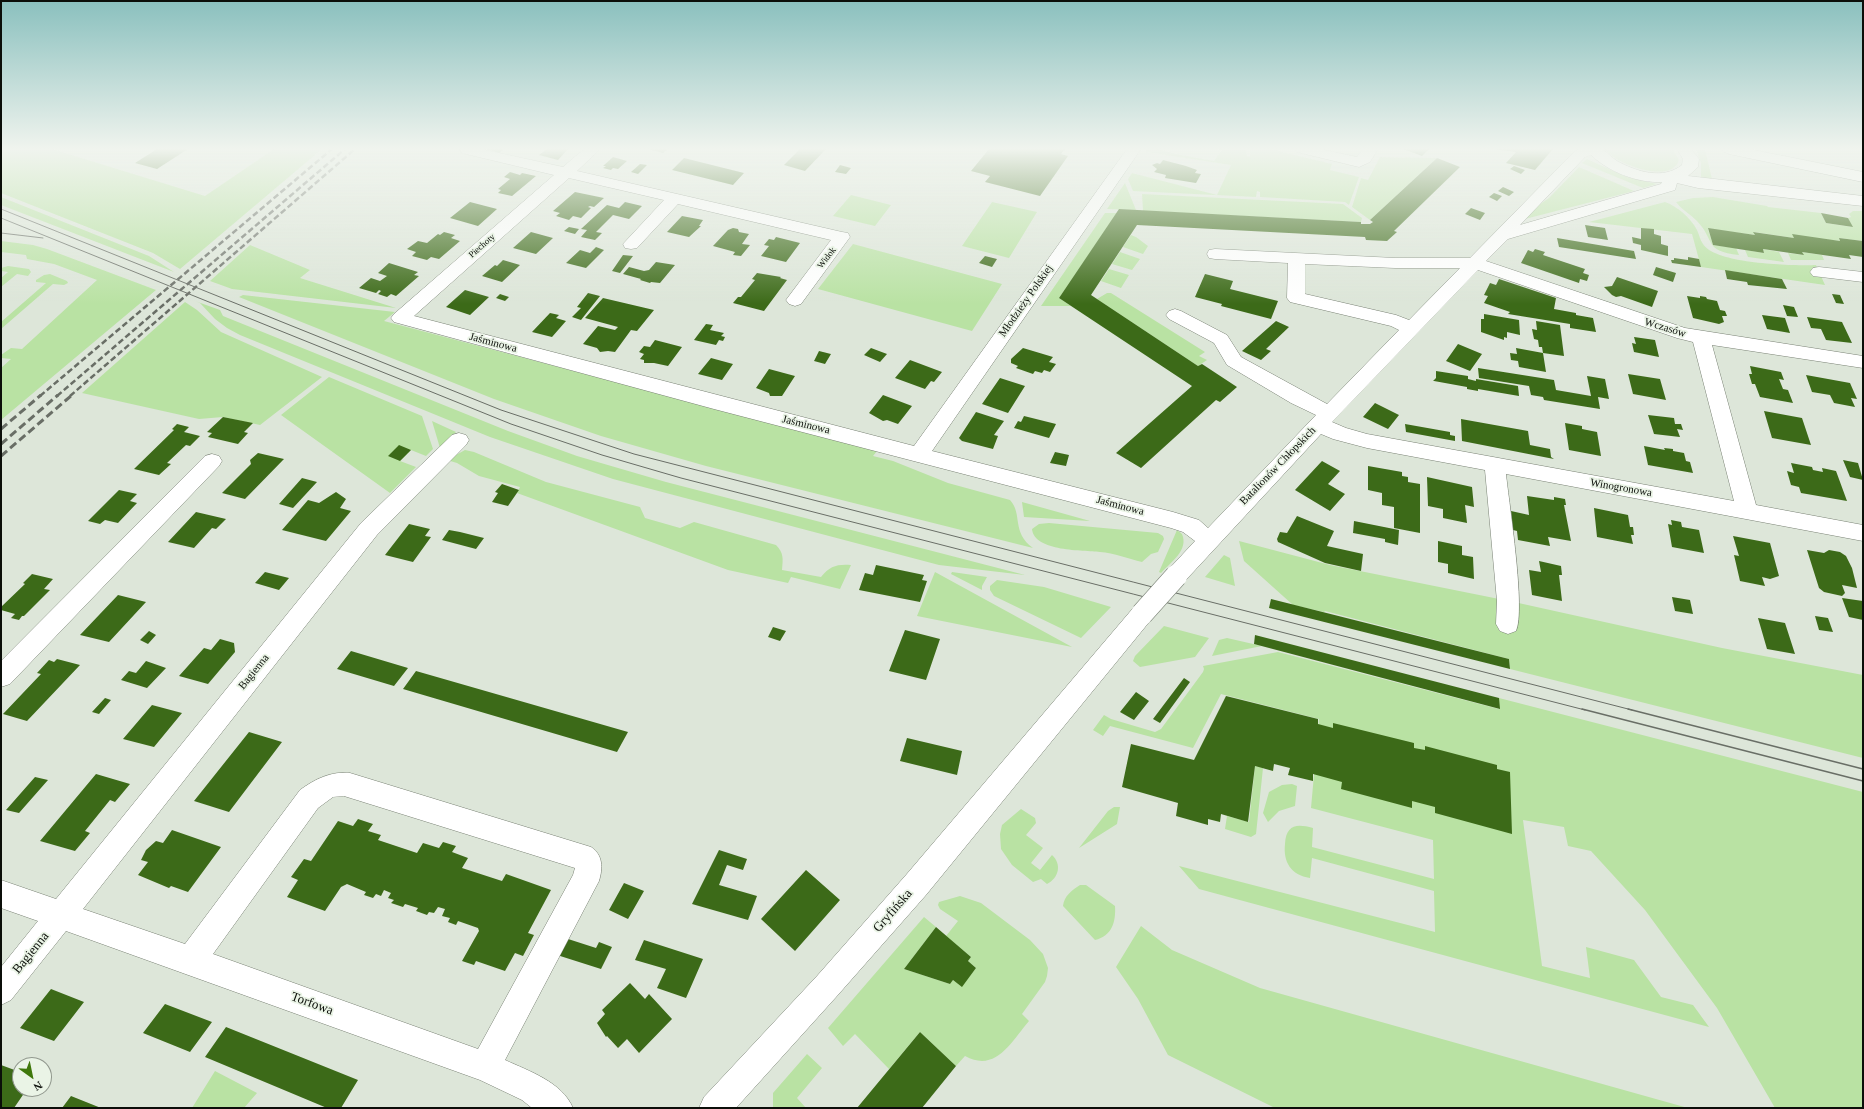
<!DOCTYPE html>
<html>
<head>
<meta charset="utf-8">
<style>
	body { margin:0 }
	#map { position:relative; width:1864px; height:1109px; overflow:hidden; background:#dde6d9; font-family:"Times New Roman",serif }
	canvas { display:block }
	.frame { position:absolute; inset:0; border:2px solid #0b0e09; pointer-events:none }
	.north { position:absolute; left:12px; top:1057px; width:40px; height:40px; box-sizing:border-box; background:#eaf4e6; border:1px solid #91988e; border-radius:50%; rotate:147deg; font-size:11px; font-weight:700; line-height:16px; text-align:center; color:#0b0e09 }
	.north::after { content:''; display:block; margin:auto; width:14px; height:18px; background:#3f780b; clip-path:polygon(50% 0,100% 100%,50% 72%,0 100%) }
</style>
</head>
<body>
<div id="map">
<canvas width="1864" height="1109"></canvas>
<div class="frame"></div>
<div class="north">N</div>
</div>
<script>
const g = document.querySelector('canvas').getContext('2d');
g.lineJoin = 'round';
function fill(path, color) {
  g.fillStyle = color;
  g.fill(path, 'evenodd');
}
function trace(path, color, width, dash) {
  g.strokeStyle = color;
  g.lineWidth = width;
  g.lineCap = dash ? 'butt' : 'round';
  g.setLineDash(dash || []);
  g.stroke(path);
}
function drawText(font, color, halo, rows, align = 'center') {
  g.font = font + ' "Times New Roman",serif';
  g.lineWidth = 3.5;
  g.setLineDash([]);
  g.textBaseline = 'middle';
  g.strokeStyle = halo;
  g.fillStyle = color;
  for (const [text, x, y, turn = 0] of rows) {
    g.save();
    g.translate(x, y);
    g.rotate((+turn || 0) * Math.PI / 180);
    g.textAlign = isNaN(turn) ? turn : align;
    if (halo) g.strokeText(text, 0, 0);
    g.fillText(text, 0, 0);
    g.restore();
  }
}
fill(new Path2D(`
	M1,149H52L205,196L274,149H322L180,269L153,253L1,193Z
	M1148,149H1157L1181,155L1214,161L1222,150L1217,149H1246L1247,156L1250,157V149H1270L1332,164L1330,170L1359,177L1349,205L1345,202L1260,197V192L1257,191L1256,197L1133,191L1128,179L1132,173L1217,195L1231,165L1146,152Z
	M1605,149H1673L1679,160C1672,185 1614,164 1605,149Z
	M1696,149H1705L1712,179L1701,178V163Z
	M1380,157L1437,158L1370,220L1352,207L1361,178L1368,180Z
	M1587,159L1627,177L1657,184L1643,188L1582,163Z
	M1579,167L1634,191L1525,219L1524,215L1549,198Z
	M1125,183L1136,210L1107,209Z
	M1142,194L1343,204L1362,218L1361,222L1143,211Z
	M851,195L891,205L875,226L833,216Z
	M1,197L149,256L174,272L1,205Z
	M1713,197L1767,206L1768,207L1821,213L1826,223L1852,227L1848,218L1851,217L1849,214L1853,211H1863V241L1839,238L1840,241L1794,238L1754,232L1755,235L1708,229L1713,245L1736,248L1739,255C1703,251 1716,241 1697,221C1690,214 1681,209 1676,202L1693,198Z
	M992,202L1037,212L1009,258L962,246Z
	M1665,202C1677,206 1691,218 1697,230C1699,234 1700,240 1703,244C1715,264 1794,266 1816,265L1825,285L1701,267L1692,234L1589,222Z
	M1105,213H1117L1059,298L1071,306H1041Z
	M1131,235L1136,237L1148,246L1143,254L1123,247Z
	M1,241L33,245L47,249L156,290L1,420V368L11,359L1,358V355L11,348L22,349L97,280L54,264L27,259L26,255L1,252Z
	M853,244L1002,284L972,331L818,289Z
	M250,245L310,270L300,278L396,308L232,289L210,281Z
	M1763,249L1779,252L1784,262L1748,257L1745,250L1764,253Z
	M1120,252L1140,259L1132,270L1112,264Z
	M1802,252L1822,255L1824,260H1791L1788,253L1803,255Z
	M8,266L29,269L31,272L28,276L17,274L1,287V278L8,272L1,271V268Z
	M1109,269L1129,275L1121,288L1101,281Z
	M50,274L67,281L68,283L64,285L53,284L1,329V322L46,283L36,282V280L44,275Z
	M1107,293H1111L1205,352L1199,356L1207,360L1198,366L1097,299Z
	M243,295L395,312L384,321L877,451L873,456L893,461L948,483L1010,500C1023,514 1011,532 1033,548L706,466L601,436L494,399L239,297Z
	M195,301L220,310L223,316L508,431L577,456L666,482L1025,575L939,565L613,479L490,437L240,335L227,328L215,319L200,303Z
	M185,302L197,310L221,332L322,377L260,425L223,417L199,419L82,393Z
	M329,377L422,416L433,449L426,456L411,450L400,461L416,467L390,493L281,415Z
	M432,421L456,432L440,448Z
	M465,450L474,452L546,482L640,507L645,518L680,528L694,522L776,545C784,553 783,559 782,570L821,577C830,566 837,564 851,565L840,589L791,577L788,583L728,570L517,493L520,487L479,476L457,463L447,460Z
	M1022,502L1090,521L1024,517Z
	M1049,523L1158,533L1163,536L1164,539L1158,552L1151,554L1142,562C1129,559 1114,553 1100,552C1084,550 1034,552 1032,529L1039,524Z
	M1177,530L1182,534C1189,550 1171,562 1161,573L1159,572Z
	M1239,541L1330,565L1514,602L1722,648L1863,675V758L1510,669L1509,659L1325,611L1324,612L1293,605L1244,561Z
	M1224,555L1230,558L1235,586L1205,577Z
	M935,572L1072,647L917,616Z
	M952,572L987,577L982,586V590L951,574Z
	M997,580L1044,587L1111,607L1081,638L994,596L990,590V586Z
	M1164,626L1209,638L1195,657L1140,667L1133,661L1135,656Z
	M1227,638L1262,646L1212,656L1219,640Z
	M1278,652L1499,709V698L1863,792V1108H1775L1717,1008L1645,910L1591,851L1568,846L1564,827L1523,820L1542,966L1590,978L1586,947L1634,960L1661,997L1693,1005L1709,1027L1199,889L1179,866L1435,932L1434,891L1312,858L1310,878C1291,875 1283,862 1285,844C1286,825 1296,823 1313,828L1312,847L1434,879L1433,840L1311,808L1319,719L1221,694L1193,748L1110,726L1103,736L1093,730L1104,715L1111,719L1155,732L1161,729L1203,672L1204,669L1203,666Z
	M1255,766L1263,768L1256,834L1251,837L1225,829L1227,816L1249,822Z
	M1292,784L1297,786L1295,806L1279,811L1268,822L1263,813L1269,792L1282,785Z
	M1114,807H1120L1117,824L1079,848L1108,811Z
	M1021,809L1035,818L1036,823L1026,835L1043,848L1031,863L1040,870L1052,855C1062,864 1059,878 1047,884L1041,879L1033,882L1012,865L1001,849L1000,834L1002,825Z
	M1080,885H1086L1115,906C1116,922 1112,936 1095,940L1063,906C1064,896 1072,890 1080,885Z
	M960,896L981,903L1030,940L1043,954L1048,968L1047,976L1045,982L1022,1014L1029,1021C1011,1042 996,1073 965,1056L956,1066L920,1032L889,1069L855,1034L843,1046L828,1028L924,917L936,927L904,969L950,984L953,980L962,986L976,968L968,961L971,957L946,936L958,921L940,909L938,905L939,902Z
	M1141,926L1172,950L1260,988L1688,1108H1275L1168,1055L1138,999L1116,967Z
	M807,1054L822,1068L797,1098L806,1108H773V1093Z
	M215,1071L257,1093L244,1108H192Z`), '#b9e2a3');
fill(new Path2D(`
	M157,149H188L157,169L135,163Z
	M486,149H504L499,153Z
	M547,149H568L558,160L539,155Z
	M648,149H668L663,153Z
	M800,149H826L805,171L784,165Z
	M989,149H1065L1061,154L1068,156L1040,196L985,182L990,176L971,171Z
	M1403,149H1429L1422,156Z
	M1494,149H1553L1535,170L1506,163L1516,152Z
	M613,157L627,161L618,169L613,168L611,170L603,168L606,166H603Z
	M684,158L744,173L733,185L672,170Z
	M1437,158L1460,167L1394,231L1397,232L1387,241L1366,240L1365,237L1137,225L1091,295L1198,366L1202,364L1237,387L1220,402L1216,400L1141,468L1116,453L1192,386L1059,298L1119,209L1361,222V224H1370L1373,222L1370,220Z
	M1163,160L1186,166L1197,170L1195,173L1201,174L1196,183L1165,178L1166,175L1154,172L1157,169L1152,165L1157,163L1160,164Z
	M640,164L647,165L638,174L631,172Z
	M840,165L851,168L846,174L835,172Z
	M1514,166L1525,170L1521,174L1510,169Z
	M510,172L520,175L522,173L536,176L512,196L498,193L501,190L498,189L510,179L504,177Z
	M1503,187L1514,192L1509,196L1498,191Z
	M575,192L604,198L594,207L590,206L588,207L591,208L581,218L573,216L569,220L556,216L560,213L553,211Z
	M1494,193L1502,196L1497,201L1489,197Z
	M470,202L497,209L478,226L450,218Z
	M625,202L642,206L629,219L613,215L596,232L602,233L595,240L581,237L587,230L581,229L607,205L619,208Z
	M1471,208L1485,213L1480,220L1465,214Z
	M1821,213L1848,218L1853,227L1826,223Z
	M682,216L703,220L699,226H701L689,237L667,232Z
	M1585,225L1605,228L1608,240L1588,237Z
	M569,227L579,229L575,234L564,231Z
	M733,228L738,229L739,232L749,234L742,244L750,245L741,256L733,255L735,252L713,246L728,230Z
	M1641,228L1654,229V234L1661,236V244L1668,246V256L1641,250V245L1633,243L1632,237L1641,239Z
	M1708,228L1755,235L1753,232L1794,238L1792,234L1840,241L1839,238L1863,241V257L1849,255L1851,259L1802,252L1804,255L1763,249L1764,253L1713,245Z
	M444,232L455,235L451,238L460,241L439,259L431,257L427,260L412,256L416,252L407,249L418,241L427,243L438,234L440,235Z
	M531,232L553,238L536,254L513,248Z
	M776,237L800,243L786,262L761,256L769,246L764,245L769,239L774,240Z
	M1557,238L1634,251L1636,259L1559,247Z
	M596,247L604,250L586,268L566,263L580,250L590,253Z
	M1535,249L1545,252L1543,255L1585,269L1583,273L1589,275L1587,281L1580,279L1579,283L1521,263L1528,250L1533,252Z
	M623,255L633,256L620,273L612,271Z
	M985,256L997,259L992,267L979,263Z
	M1688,257L1699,259L1701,267L1672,263L1671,260H1674V258L1688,260Z
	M503,260L520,265L502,282L482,276L495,265L497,266Z
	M656,262L675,265L660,283L651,282L650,283L640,280L641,279L623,274L629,267L644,271L649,270Z
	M389,263L418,272L414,275L419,276L396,296L391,294L387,297L378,294L381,291L379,290L376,293L359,288L371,278L380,281L387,276L378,273Z
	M1656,267L1676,273L1673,282L1653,275Z
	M1725,270L1782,279L1787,289L1748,285L1747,282L1727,279Z
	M757,273L781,277L780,278L787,280L764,311L733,303L738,297H741L755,280L752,279Z
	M1205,274L1233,281L1230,289L1278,301L1271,319L1221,306L1222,304L1195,297Z
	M1617,277L1658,291L1652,307L1621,296L1616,297L1612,295L1604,287L1612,286Z
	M1499,279L1556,298L1554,309L1576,313V315L1593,318L1596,332L1570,328V324L1508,314L1510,312L1484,303L1488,296L1484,295L1490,283L1496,285Z
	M465,290L489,297L470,315L446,307Z
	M588,293L600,296L581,320L572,317L581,308L577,307Z
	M500,294L509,297L505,301L496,298Z
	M1832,294L1840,295L1844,304L1836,303Z
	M1687,296L1700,298V296L1706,297L1707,299L1717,301L1720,310L1725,311L1727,316H1722L1724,322L1719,324L1693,318Z
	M603,298L654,310L637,331L631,330L615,352L608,351L600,352L597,348L583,344L598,326L615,330L618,327L585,318Z
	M1783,305L1794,307L1798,317L1787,316Z
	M550,313L559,315L556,318L566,321L552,337L532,332Z
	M1484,314L1519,320L1520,335L1507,332V338L1504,337V340L1481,332V319H1484Z
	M1762,315L1785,318L1790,333L1767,329Z
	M1807,317L1842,322L1852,343L1826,340L1821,329L1811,328Z
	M1276,321L1289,327L1266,349L1271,351L1261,360L1242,351Z
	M1536,321L1560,325L1564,356L1543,353L1542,347H1539L1538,340L1534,339L1532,329L1537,330Z
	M706,324L713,325L710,330L724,333L721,336L725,337L723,341L719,340L716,345L694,340Z
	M1634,337L1655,340L1659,357L1634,352L1632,343L1636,344Z
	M655,340L682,347L668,366L654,363H644V360L640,359L644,354L639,352L644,346L650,347Z
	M1458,344L1482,354L1470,371L1446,361Z
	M871,348L887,354L880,362L864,355Z
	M1023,348L1053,357L1049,362L1056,364L1050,372L1044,370L1042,373L1035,371L1033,374L1016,368L1018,366L1011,363V359Z
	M1516,348L1543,353L1546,372L1519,367L1518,361L1511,360L1510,353L1517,354Z
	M819,351L831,354L825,364L814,361Z
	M711,358L733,364L722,380L698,374Z
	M910,360L942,372L934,382L931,381L925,389L895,378Z
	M1750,366L1781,372L1784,380L1779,379L1783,389L1788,390L1793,403L1760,397L1755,384H1752L1749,374H1752Z
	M1478,368L1554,380L1556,390L1591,396L1587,376L1605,379L1609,399L1598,397L1600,409L1544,400L1543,397L1531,395L1529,386L1479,378Z
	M769,369L795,376L782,396H770L769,393L756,388Z
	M1436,371L1468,376V379L1476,381V379L1518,386L1519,396L1478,389V391L1467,389V387L1434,381H1433L1436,378Z
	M1628,374L1660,379L1666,400L1633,394Z
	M1806,375L1850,383L1857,399L1851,398L1855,407L1834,403L1830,395L1812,392Z
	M1000,378L1025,386L1008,413L982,404Z
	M883,395L912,406L898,424L887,420L883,421L869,413Z
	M1375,403L1399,415L1388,429L1363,417Z
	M1764,411L1802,418L1811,445L1772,438Z
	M976,412L1004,421L994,435L998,436L993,449L962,441L959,438Z
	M1648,415L1674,418L1675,424H1681L1683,430L1677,429L1680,437L1654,434Z
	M1024,416L1056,424L1049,438L1014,428L1018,421L1021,422Z
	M223,417L253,423L244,432L248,433L238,444L208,437L212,433L207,432Z
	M1461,419L1528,431L1530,445L1550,449L1551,457L1554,459L1462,441Z
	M1565,423L1582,426V429L1597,432L1601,456L1569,450Z
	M177,424L189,427L184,432L200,436L190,446L186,445L167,463L171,464L159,475L134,469L174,430L172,429Z
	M1405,424L1450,432V435L1455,436V441L1406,432Z
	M399,445L411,450L400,461L388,456Z
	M1644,446L1665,450L1664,448L1673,449V451L1684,453L1686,461L1690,462L1693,473L1648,465Z
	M1055,452L1069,455L1066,466L1050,463Z
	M258,453L284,459L245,499L222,493L251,464L250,460Z
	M1843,460L1858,463L1863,480L1850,477Z
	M1322,461L1340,471L1328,484L1345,494L1330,511L1295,490Z
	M1791,463L1812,467L1813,470L1823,472L1822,468L1836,471L1847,501L1801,493L1799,487L1791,485L1787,471L1794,473Z
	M1368,466L1402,472V476L1408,477V482L1420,484V533L1394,528V507L1382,505V493L1368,490Z
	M1427,477L1472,487L1474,507L1465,505L1467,523L1443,518V509L1428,506Z
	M302,478L317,482L293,508L279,504Z
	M502,484L519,490L508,506L492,502L498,493L495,492Z
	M119,490L137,494L130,501L137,503L118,523L105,520L100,524L88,521Z
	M336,492L346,499L340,508L351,511L326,541L282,530L308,500L319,503Z
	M1527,496L1554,500V497L1565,499L1566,505H1564L1571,541L1548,537L1550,546L1518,540L1517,531L1513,530L1511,511L1529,515Z
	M1594,508L1628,515L1630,527H1633L1634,535H1631L1633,544L1597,537Z
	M196,512L226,519L216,529L212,528L194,548L168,542Z
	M1297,516L1334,531L1327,546L1363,554L1361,571L1325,563L1278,542L1277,539L1280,532L1287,533Z
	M1671,520L1681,522L1682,527L1699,530L1704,553L1672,547L1668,524L1672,525Z
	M1354,521L1399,530L1398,545L1385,542V539L1353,533Z
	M409,524L430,529L425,536L431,537L413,562L385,555Z
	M449,530L460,532L484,538L476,549L442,540Z
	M1733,536L1770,543L1779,576L1770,579L1762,577L1765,586L1740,581L1734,555L1739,556Z
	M1438,541L1462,546V555L1473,557L1474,579L1448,573V564L1438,562Z
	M1807,550L1824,553L1829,550L1840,552L1846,556L1852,568L1857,588L1842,585L1845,593L1842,596L1824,592L1819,588Z
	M1539,561L1561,566L1562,575H1559L1562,601L1532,595L1529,570L1541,572Z
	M876,565L924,575L922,580L927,581L920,602L859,590L865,573L873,575Z
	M265,572L289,578L279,590L255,583Z
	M32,574L53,579L44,589L50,590L24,616H22L19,620L11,618L15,614L1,610V607L25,584L23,583Z
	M118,595L146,602L109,642L80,635Z
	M1672,597L1690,600L1693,614L1675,611Z
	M1842,598L1863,601V620L1849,617Z
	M1271,599L1509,659L1510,669L1269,608Z
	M1815,616L1828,618L1833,632L1819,630Z
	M1758,618L1785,623L1795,654L1767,649Z
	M773,627L786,631L780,641L768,637Z
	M905,630L940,639L926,680L889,671Z
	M149,631L156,635L148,644L140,640Z
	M1255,635L1499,698L1500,709L1254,644Z
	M220,639L234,643L235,652L208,684L179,676L204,648L211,650Z
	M351,651L408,668L394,686L337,669Z
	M57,659L80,665L27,721L3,714L41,674L37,673L49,660L54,662Z
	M146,661L166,668L147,688L121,680L129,671L136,673Z
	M416,671L628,732L617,752L403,689Z
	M1184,678L1190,682L1160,723L1153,719Z
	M1136,692L1149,701L1134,720L1120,712Z
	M1226,696L1318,719V724L1333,728V723L1414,743V748L1425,750V746L1497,765V769L1510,772L1512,834L1435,813V807L1412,801V808L1341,789L1342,782L1313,774V781L1288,775L1290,768L1274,764L1273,771L1255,766L1248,822L1221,814L1220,822L1208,819V825L1176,816L1178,803L1122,787L1131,744L1194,760Z
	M105,698L111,700L99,714L92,712Z
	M152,705L182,713L154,747L123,739Z
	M249,732L282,742L229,812L194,801Z
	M907,738L962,751L957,775L900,761Z
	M96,774L130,784L115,802L110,800L85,831L90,833L75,851L40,841Z
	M35,777L48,780L19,813L6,810Z
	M358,819L373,824L368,831L381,835L378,840L417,853L423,843L439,848L443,842L456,846L452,852L468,858L462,868L502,881L506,874L551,890L528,933L534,935L523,956L515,953L505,971L476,961L474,965L462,961L479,931L478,928L458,921L456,925L448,922L450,918L442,916L445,909L438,907L434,913L429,912L427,915L416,911L418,908L405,904L403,907L391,903L394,900L388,898L391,893L384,890L381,896L376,894L373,898L364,895L366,892L347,884L341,887L325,911L287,897L298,880L291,877L304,859L311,861L338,821L353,826Z
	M172,830L221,847L188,892L171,886L169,888L138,875L148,862L141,860L146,850L156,841L163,843Z
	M719,850L747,859L743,870L727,865L719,885L757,896L748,920L692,904Z
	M806,870L840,900L795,951L761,919Z
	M624,883L644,891L628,919L609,910Z
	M936,927L971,957L968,961L976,968L962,987L953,980L950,984L904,969Z
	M565,938L596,948L599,942L612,947L601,969L557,955Z
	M644,940L703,959L686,998L657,988L666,969L635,960Z
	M630,983L645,999L649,994L672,1019L639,1053L627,1039L618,1048L607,1036L606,1037L597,1023L605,1014L602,1010Z
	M51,989L84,1002L54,1041L20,1028Z
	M165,1004L212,1022L190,1052L143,1033Z
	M226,1027L358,1080L341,1108H327L205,1057Z
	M920,1032L956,1066L922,1108H857Z
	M1,1065L20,1072V1089H27L14,1108H1Z
	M71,1096L101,1108H62Z`), '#3c6a18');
const minor = new Path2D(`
	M460,149H481L563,167L584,149H600L577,171L842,232L848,233L850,237L801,304L795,306L789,304L786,300L831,240L678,204L637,248L631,249L625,248L623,244L664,200L569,178L414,316L914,446L1127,149H1141L932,451L1173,512L1199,520L1208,528L1316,415L1291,403L1227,365L1214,343L1169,319L1166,315L1169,311L1175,309L1181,311L1227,335L1241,357L1327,404L1399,330L1391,326L1290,302L1287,298L1288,263L1215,259L1209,258L1207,254L1209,250L1215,249L1395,258H1470L1575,151C1581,148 1596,146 1602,149C1608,153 1612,158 1617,161C1637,172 1663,180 1682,165L1683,159L1677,149H1691L1699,159L1698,167L1688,176L1863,196V206L1698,188L1677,183L1675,190L1508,239L1486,261L1685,328L1863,356V368L1712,345L1756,505L1863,525V541L1506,474C1509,503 1526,611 1516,631L1508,634L1500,631L1496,624L1497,601L1485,470L1367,448L1333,439L1321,434L1184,582L1176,585L1168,582L1165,576L1168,570L1195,541L1183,532L1171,528L714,409L394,322L391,318L394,314L554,175L462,153ZM1591,155C1609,172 1637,183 1662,182L1661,184L1520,225L1585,157ZM1305,264L1395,268H1460L1409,320L1396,315L1305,294ZM1478,270L1677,338L1693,342L1734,501L1367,434L1346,428L1332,422Z
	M1294,149H1320L1357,157L1363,149H1378L1370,162L1359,167L1297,152Z
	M1721,149H1749L1863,172V182L1729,154L1724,152Z
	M1819,267L1863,272V282L1813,276L1810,272L1813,268Z
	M459,433L466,435L469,440L466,445L377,535L83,909L185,944L300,790C315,779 331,771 350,773L591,847C603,855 603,868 599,881L505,1060C529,1071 562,1082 573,1108H532L522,1100L480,1080L66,931L11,1000L1,1005V967L38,921L1,908V880L56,899L361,523L452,435ZM344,796L575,868L573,875L478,1049L213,954L318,808L333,797Z
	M212,454L219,456L222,461L219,466L10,684L1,687V661L205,456Z
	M1142,605L1150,607L1153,614L1150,621L926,895L837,996L736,1108H699L704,1097L817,976L906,875L1134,607Z`);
trace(minor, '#7a8275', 1);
fill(minor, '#fff');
trace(new Path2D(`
	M1,209L501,410L634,454L1632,710
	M1,218L511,424L602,455L681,478L1585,710
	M1,233L43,238`), '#696e66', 1);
trace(new Path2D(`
	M1582,709L1863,781
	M1628,709L1863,769`), '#696e66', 1.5);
trace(new Path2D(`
	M40,396L332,149
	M57,396L345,149
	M70,396L355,149`), '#696e66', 2.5, [6, 3]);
trace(new Path2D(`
	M1,429L41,395
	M1,444L58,395
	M1,456L72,395`), '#696e66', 3, [8, 4]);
const minorBridge = new Path2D(`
	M1142,614L1176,576`);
trace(minorBridge, '#7a8275', 23, []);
trace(minorBridge, '#fff', 22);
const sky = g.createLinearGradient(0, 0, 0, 304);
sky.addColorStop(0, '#8ac0be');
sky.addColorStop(0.49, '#f0f4ee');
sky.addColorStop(1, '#f0f4ee00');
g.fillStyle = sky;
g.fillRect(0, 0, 1864, 304);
drawText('9px', '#0b0e09', '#eaf4e6', [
	["Piechoty",482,246,-41],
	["Widok",827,258,-53]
]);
drawText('11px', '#0b0e09', '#eaf4e6', [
	["Młodzieży Polskiej",1026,301,-55],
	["Wczasów",1665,328,17],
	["Jaśminowa",493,343,15],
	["Jaśminowa",806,425,14],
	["Batalionów Chłopskich",1278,466,-46],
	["Winogronowa",1621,488,10],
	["Jaśminowa",1120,506,15],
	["Bagienna",254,672,-51]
]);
drawText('13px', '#0b0e09', '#eaf4e6', [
	["Gryfińska",893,911,-49],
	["Bagienna",31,953,-51],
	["Torfowa",312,1004,20]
]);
</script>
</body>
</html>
